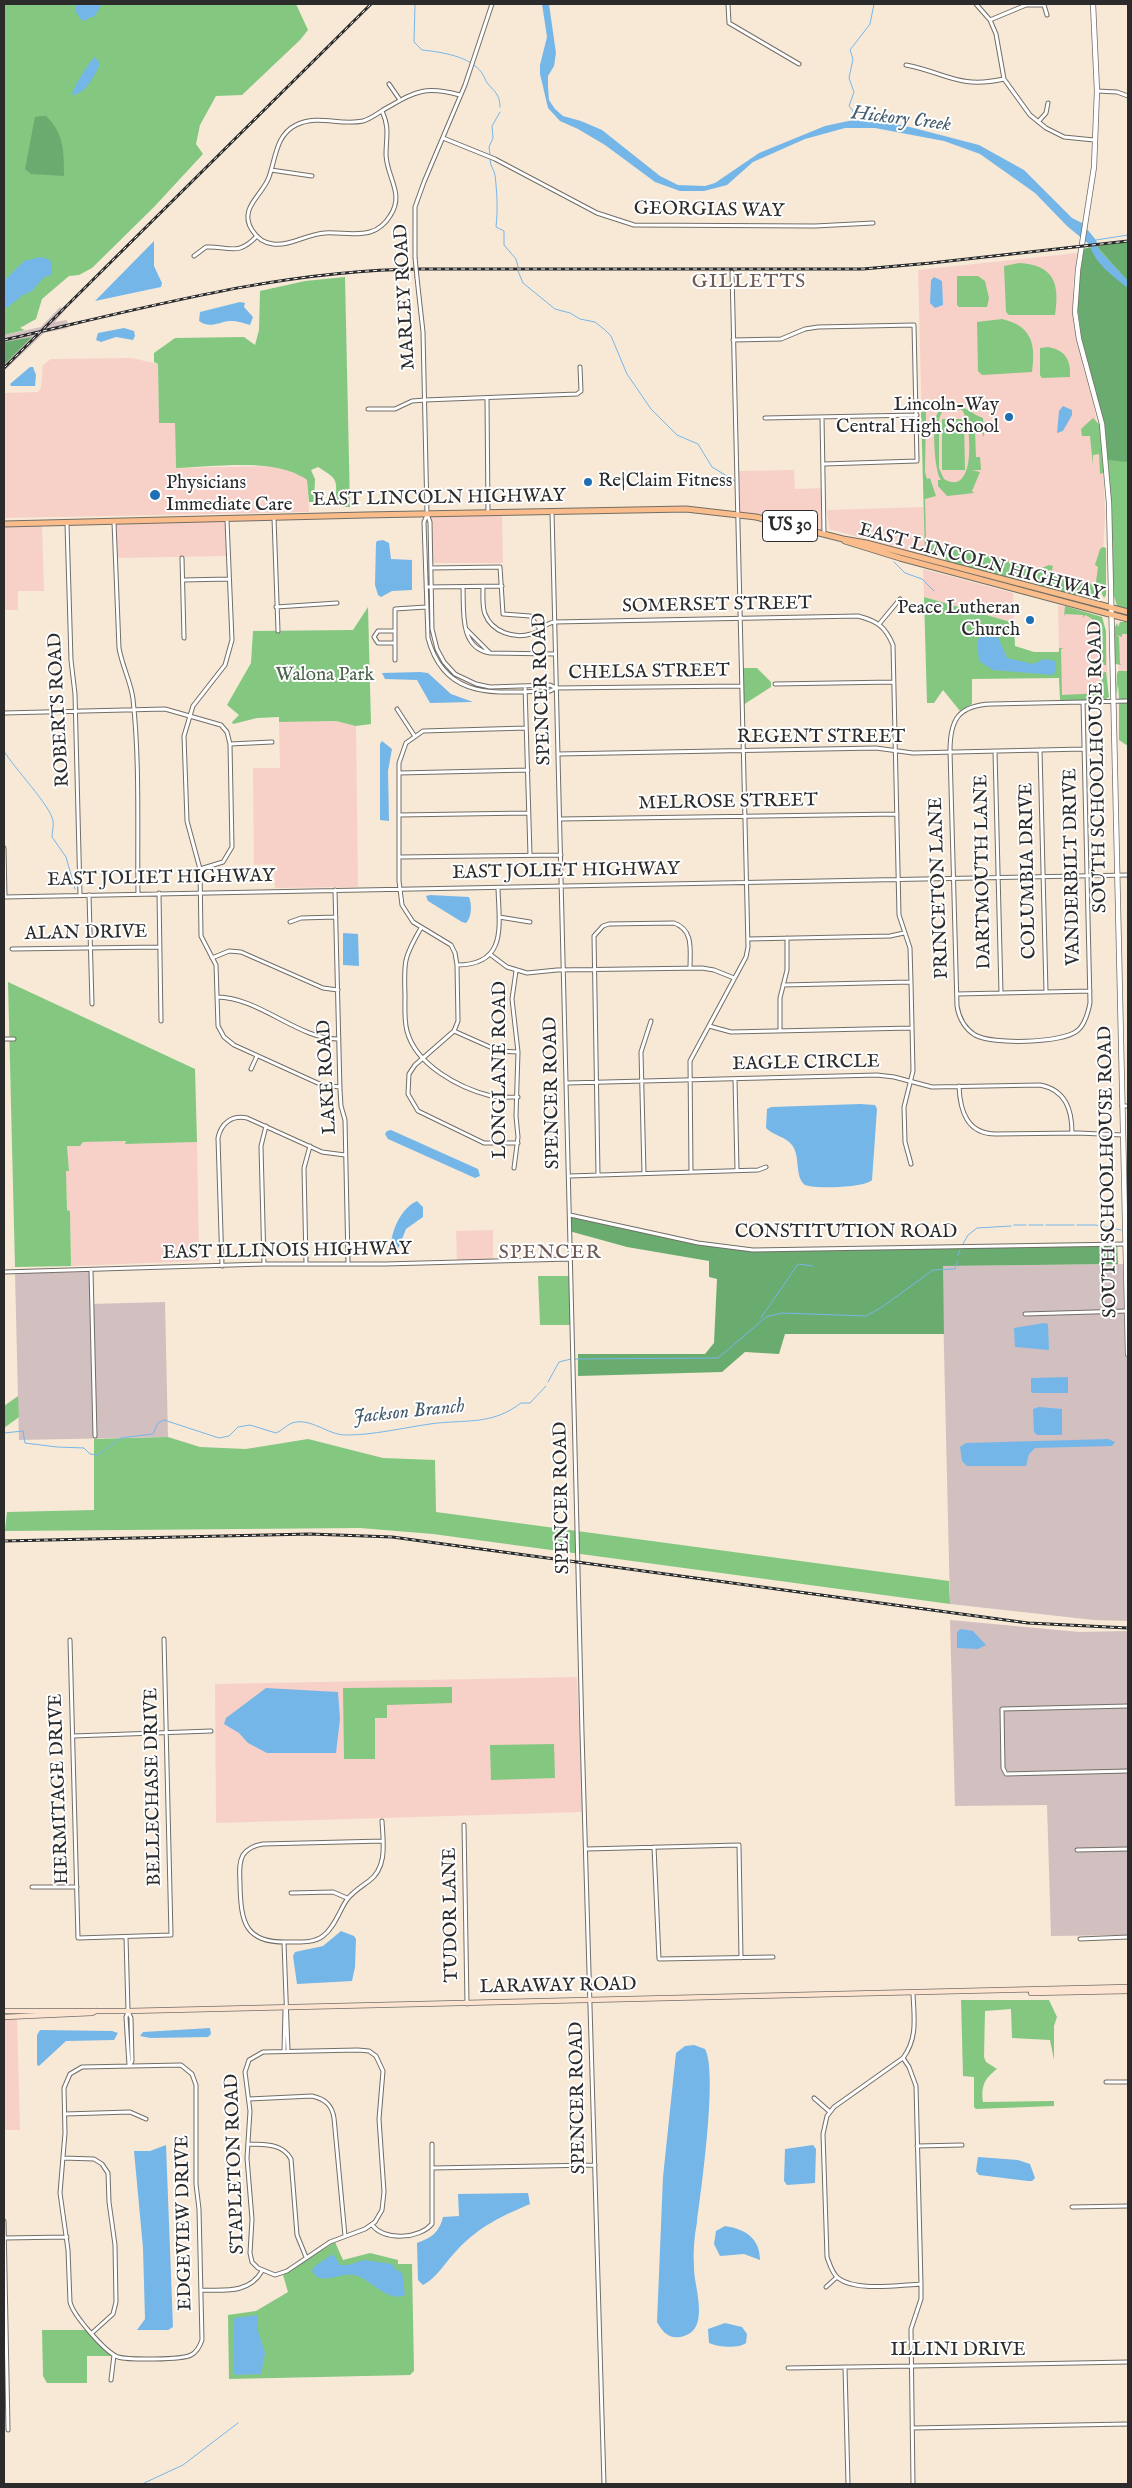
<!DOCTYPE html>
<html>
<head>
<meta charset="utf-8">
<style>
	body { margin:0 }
	#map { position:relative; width:1132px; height:2488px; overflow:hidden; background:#f7e9d6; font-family:"IM FELL English",serif }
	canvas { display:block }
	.frame { position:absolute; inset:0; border:5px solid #2b2b2b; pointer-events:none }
</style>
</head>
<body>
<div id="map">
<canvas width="1132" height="2488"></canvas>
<div class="frame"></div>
</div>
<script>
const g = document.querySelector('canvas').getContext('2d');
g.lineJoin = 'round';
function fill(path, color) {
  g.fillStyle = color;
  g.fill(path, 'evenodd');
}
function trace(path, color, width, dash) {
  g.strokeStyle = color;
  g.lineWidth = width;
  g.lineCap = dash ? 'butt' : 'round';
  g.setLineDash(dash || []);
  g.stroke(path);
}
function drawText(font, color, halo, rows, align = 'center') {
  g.font = font + ' "IM FELL English",serif';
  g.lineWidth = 4;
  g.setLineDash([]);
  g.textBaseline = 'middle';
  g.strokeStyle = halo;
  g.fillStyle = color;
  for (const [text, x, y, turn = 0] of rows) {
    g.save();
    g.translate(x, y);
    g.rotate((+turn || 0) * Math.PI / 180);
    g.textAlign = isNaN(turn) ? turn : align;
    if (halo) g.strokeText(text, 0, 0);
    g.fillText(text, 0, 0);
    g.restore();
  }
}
fill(new Path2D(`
	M1077,253L1073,285V320L1078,347L1094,407L1103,456L1105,516L1101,592L948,553L925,548V555L829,529L827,510L924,507L918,270Z
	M132,358L158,364L159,423H175L176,468L273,466L299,474L307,480L309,512L4,518V393L38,392L41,388L43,365L51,359Z
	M794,470L795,489L824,488V534L737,513L739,471Z
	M502,513L503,563H431L428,515Z
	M225,522L227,556L116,558L115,523Z
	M4,525H42L44,591H18V610H4Z
	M923,569L1013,593L1014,623L924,597Z
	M1058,605L1102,617L1106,631L1108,684L1105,697L1060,698Z
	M1118,633H1128V688H1119Z
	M336,721L356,726L358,887L275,888L274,864L254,865L253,768H280L279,722Z
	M127,1141L126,1144L197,1142L199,1261L71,1266L70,1211L67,1210L66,1171H69L67,1146H80L83,1142Z
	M493,1230V1260L457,1261L456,1231Z
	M577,1677L583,1812L216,1823L215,1684Z
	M4,2014H17L20,2130H4Z`), '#f7d1c7');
fill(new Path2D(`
	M60,307L65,310L55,322L67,320L68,328L44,333L4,371V365L31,338L4,342V335L41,327Z
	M1128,1264V1621L1094,1620L950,1604L942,1266Z
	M90,1272L91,1304L165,1302L168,1437L19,1440L15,1273Z
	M950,1620L1080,1632L1128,1631V1935L1051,1936L1047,1805L955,1806Z`), '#d2bfc0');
fill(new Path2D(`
	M4,4H296L308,30L300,40L242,95L216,96L200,125L196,144L203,154L154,207L92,268L79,275L69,276L42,299L36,319L20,328L25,330L4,335Z
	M1128,242V610L1117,606L1113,593L1106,435L1081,337L1078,311L1077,295L1084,249Z
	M1019,263C1054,265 1060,283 1055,315H1009L1006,312L1004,266Z
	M957,276H978L985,281L989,298L987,307H959L957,305Z
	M345,277L350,507H343L335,502C338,479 337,479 318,467L311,470L315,479L314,502H309L307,480C276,457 214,467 176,468L175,423H159L158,364L154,362V353L175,338L244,337L255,345L259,330L260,291L305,281Z
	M1002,319C1032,326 1036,344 1032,372L982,375L978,371L977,322Z
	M1048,347C1066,350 1071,361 1070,377L1042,378L1040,375V348Z
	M950,404C964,404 971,414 983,418L984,437L981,431H975L976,457H980L981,470H972L980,472L972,491L974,493L947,496L938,486V480H941C934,471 932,424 937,414C940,408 944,406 950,404ZM950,407L962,410C971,420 978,499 944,479L939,468V419L942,412Z
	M921,411H926L925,472L927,479L930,478L936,496L925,499L926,540L933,545L936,544V539H938L941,547L939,553L925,555Z
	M1093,418L1100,425L1105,472L1100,474L1099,454L1093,455V466L1090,436H1082L1081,429Z
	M942,419H964L965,470H942Z
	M950,545L1021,565L1022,563L1028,569L1027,578L1020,581L948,562L945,559L946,551Z
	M1103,547L1106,548V595L1104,598L1096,582L1098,567L1095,565L1100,549Z
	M1049,565L1053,566L1051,574L1076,580L1078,578L1082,579V581L1092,584L1095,582L1101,600L1087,599L1037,586L1034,580L1037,570Z
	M924,597L1014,623L1015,646L1034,652H1059V648H1064L1061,649L1062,695L1102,693V673L1099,672H1106L1109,697L1104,700H1060L1059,678L972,679V704L960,711L943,690L934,703H927Z
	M1065,606L1102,617L1106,631V665H1099L1101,664V639L1098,638L1101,637C1100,627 1095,619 1085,615L1083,618V615L1065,614L1064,617Z
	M368,607L371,724L356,726L336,721L279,722V717L257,718L233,724L232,722L239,715L227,705L251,663L253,631L353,630Z
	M1120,622H1128V634H1122V637L1117,635L1119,637L1120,664L1122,665L1115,664V627L1117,623L1118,627Z
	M742,668H757L771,682V687L743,705Z
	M1117,671L1118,674V671H1128V699H1119L1118,684L1116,697Z
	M1119,703H1128V746L1119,740Z
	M8,982L195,1069L197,1142L125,1144L126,1141L83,1142L80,1146H67L69,1171H66L67,1210L70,1211L71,1266L15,1267Z
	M538,1276H570L572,1325H540Z
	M18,1396L19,1417L4,1428V1406Z
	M168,1437L200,1447L246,1449L308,1439L383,1458L435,1460L436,1512L949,1581L950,1604L433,1534L360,1528L5,1531L7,1512L94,1510V1439Z
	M452,1687V1703L387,1705V1718H375V1759H344L343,1688Z
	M554,1744L555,1778L491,1780L490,1745Z
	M961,2000H1049L1057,2017L1054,2026V2060L1050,2040L1012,2038L1011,2009L985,2011L984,2057L986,2062L997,2069C984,2079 981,2086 983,2102L1054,2101V2106L976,2109L974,2107V2077L963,2076Z
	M335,2242L343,2260L370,2253L398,2260V2264H412L414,2371L410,2375L229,2379L228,2315L256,2311L288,2292L283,2275Z
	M42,2330H87L111,2356H87V2383H47L43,2376Z`), '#83c781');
fill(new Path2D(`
	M40,116H46C64,133 64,152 64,176L31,174L25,169L35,117Z
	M1128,242V281L1097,246Z
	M1090,247L1105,268L1128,288V462L1108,460L1105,425L1083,346L1078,311L1077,295L1084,249Z
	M32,337L4,365V342Z
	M571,1215L692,1240L753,1249L1058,1245L1117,1242L1118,1264L943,1266L944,1334H785L779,1354L745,1352L722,1372L578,1376V1354H705L714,1343L717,1279L709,1277V1261L627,1247L569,1231Z`), '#6aac6f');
fill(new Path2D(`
	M75,4H102L95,16L82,21L76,12Z
	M542,4H549L556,53L554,66L548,76V87L549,100L555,109L563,116L581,121L602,130L660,176L678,185L705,186L715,183L759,153L825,126L853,120L902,125L979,145L1024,170L1072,218L1082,223L1096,240L1099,250L1128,281V288C1114,277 1094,263 1090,245L1067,226L1035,193L980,154L944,141L875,128H845L805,139L753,162L727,185L704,191H680L655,182L605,145L578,129L560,121L548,108L540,74V65L547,37Z
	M95,57L100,64C95,75 86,94 72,95C72,90 90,60 95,57Z
	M154,241V266L162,283L161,287L95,301Z
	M41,257L48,259L52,263L51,275L44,277L32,291L23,295L4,310V281L24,261Z
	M934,277L942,281L943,305L935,308L930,303L931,280Z
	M240,302L245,303L244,307L253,317L250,325C243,323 238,321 230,321C218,322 210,329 199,321L200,312Z
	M124,328L134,331L135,336L133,340L116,337L101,342L96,340L98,333Z
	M30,367H33L36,375L35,386H11L10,384Z
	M1063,406L1072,410V415L1063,431L1057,433L1059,411Z
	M383,540L389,543L391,559L412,560V590L392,591L381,597L378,595L375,585L376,543L377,541Z
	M988,632L997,635L1007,658L1033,664L1044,659L1055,661L1056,665L1054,675L993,670L979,661L977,640Z
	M420,672L428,673L451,694L473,702L430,703L417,680L385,679L382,673Z
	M382,741L392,749L388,771L389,819V821L380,820V744Z
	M430,895L469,897C472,904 472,917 466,923L462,922L428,901L426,896Z
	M343,933L358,934L359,966L343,965Z
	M860,1104L875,1105L877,1109L872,1180C864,1188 816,1189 805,1185C794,1176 801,1157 792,1145C785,1136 774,1136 766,1128L767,1109L771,1107Z
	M391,1130L478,1169L480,1176L475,1178L388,1139L385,1134L387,1131Z
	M417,1201L423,1207V1217L406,1229L399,1247L394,1251L391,1247C391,1231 401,1208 417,1201Z
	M1044,1323L1048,1324L1049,1350L1015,1347L1014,1328Z
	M1068,1377V1393H1033L1031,1391V1378Z
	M1039,1407L1062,1409V1435H1037L1034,1432L1033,1409Z
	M1108,1439L1115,1442L1112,1446L1035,1448L1029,1454L1026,1466H967L962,1461L960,1447L966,1443Z
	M961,1629L973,1631L986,1645L978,1649L957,1648V1632Z
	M266,1688L338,1692L340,1719L336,1753H267L248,1743L239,1733L224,1724L226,1718Z
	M341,1931L354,1936L356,1939L355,1967L352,1981L297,1984L293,1956L295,1952L323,1946Z
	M210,2028L211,2034L208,2037L150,2038L140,2036L143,2032Z
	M40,2030L112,2031L118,2033L114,2040L66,2041L39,2066L37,2065V2035Z
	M694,2045L705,2049C718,2072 701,2191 697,2222C694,2237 693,2253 694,2268C694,2288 712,2332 680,2337C668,2339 662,2331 657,2322L663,2177L676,2053L685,2046Z
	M166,2145L173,2327L168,2330H137L145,2319L143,2248L134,2151H150Z
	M813,2145L816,2149L815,2183L787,2185L784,2181L785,2149Z
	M978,2157L1018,2160L1030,2164L1035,2178L1032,2181H1028L979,2175L976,2171Z
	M528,2193L530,2204C502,2216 480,2226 458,2249C446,2261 438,2277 423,2285L418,2280L417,2243C431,2238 439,2233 443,2217L459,2216L458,2194Z
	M725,2226C746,2229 760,2239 760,2260L744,2254L720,2256L714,2244L716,2231Z
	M333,2254L340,2265H348L364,2260L392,2264L396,2270L402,2272L405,2295C388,2303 372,2280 355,2275C341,2272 320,2287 312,2271L315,2266Z
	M258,2315V2331L265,2353L261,2374L236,2375L234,2373V2318Z
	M725,2323L742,2327L747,2334L746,2343C738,2349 718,2347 709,2343L708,2329Z`), '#75b6e9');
trace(new Path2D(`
	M415,4L414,42L422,50C441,52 470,56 482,73C484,76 485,80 488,84C495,92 500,95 500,107
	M853,122V111L849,106L854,92L849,78L853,59L850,50L870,24L874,4
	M490,154L489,147L493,138L492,126L500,112
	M490,160C490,166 494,169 495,175C497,193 498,208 496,227L504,231V245L516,259L518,267
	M1096,240L1128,235
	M518,271L523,283L555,309L570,313L580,319L595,322L605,330L611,336L627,374L651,409L677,435L698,444L712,467L735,481
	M894,562L905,573L922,579L934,591
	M4,751C13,767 51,806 53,821C54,826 52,832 52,837L66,857L75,889
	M1014,1225H1026
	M1029,1225H1043
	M1046,1225H1074
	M1077,1225H1095L1121,1230
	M963,1244L968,1235L977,1228L1011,1226
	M958,1255L960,1250
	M761,1318L798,1264L813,1266
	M575,1359L718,1358L766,1317L782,1313L866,1316L882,1307L933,1270L955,1269L958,1260
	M548,1382L559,1362L571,1359
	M4,1433L23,1431L25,1443L57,1447L84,1448L90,1454L98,1455L121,1438L153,1434L158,1423L164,1420L219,1438L229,1436L238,1427L250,1425L276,1433C282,1431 286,1425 292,1423C311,1417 327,1435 346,1435C374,1435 402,1428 430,1424C465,1419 491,1426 521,1403H530L546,1386
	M142,2484L183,2465L238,2423`), '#75b6e9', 1);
const minor = new Path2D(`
	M728,4L729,23L799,64
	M976,4L990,20L996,34L1004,79L1030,115L1046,128L1064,137L1094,140
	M990,20L1026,5H1044L1047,15
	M906,65C947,73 958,89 1004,79
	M389,84L400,100
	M1097,91L1117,92L1128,96
	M382,111C390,129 386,136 386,155C387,178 405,194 390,216C386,223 378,230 370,232C356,236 339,232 325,233C307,234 291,246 273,244C264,243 257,238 252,230C238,208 263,195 269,177C276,157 276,135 296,125C318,114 340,126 363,121C370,119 377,114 383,110C415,92 423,85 460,95
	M1038,122L1046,113L1048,103
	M443,138L495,159L597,213L634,225L815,226L873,223
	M271,170L312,176
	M194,256L206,247C230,246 237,257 257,236
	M415,257V207L424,182L465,85L492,4
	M417,278L423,332L427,514L430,522L432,629L437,649L444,662L455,674L476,684L490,687L550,685L556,688
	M733,340L781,339L805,329L818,327L914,325L917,461L824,464
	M487,398L488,513
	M368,409H395L412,401L425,400L577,394L581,391L580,367
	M822,417L824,534
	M765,418L917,415
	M552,512L582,1733L604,2484
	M427,515L424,522L428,638C445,702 498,692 550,691L556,688L741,686
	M274,518L278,631
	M227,520L232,640L225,665L193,706L184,736L187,821L200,869L201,936L216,965L218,1026L224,1037L234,1045L322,1085L340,1087
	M114,522L119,648C122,666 131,682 133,699C140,763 137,829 138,894
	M67,524L71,660L75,694L80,894
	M182,558L184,638
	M431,568L500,567L503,614L530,616L540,629
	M183,580L229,579
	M426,587L502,586
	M463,587C464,611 459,648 490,653L466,629
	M483,587C483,596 482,606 485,614C492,632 514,639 531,634C542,632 543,623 555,622L858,616C877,621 885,626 893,645L899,915L910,948L911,982
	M276,607L337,603
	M880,623L900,599
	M394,631H378L374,637L378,643H394
	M490,653L555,654
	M395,660V609L426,607
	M775,684L893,682
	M525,686L530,855
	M1083,702L1090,1003C1088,1013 1085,1025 1077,1031C1061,1043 992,1045 975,1035C964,1028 959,1018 957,1006L950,751C950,720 958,705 992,704L1128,701
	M397,709L414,735
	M4,713L165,709L221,725L227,732L230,744L232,847L223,862L200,869
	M230,744L272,742
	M1040,750L1046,992
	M995,751L1001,993
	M558,754L876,748L913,753L1084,749
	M399,773L528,770
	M399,815L528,813
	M560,819L897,814
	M4,848L5,897
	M399,857L561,855
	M335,890L340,1090L341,1106L345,1120L348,1262
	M159,893L161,1021
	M89,895L92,1004
	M4,897L1128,875
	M499,917L530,922
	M290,922L301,918L336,917
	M421,928C403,959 404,962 405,996C405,1007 404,1020 407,1031C416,1065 459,1088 491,1096C500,1098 509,1097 518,1097
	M748,939L890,936L904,933
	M12,949L160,947
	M491,955L507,967L527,973L557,970L702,968L714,970L734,978
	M212,958L229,951L241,952L323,988L338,990
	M457,965C508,965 499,925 498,888
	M783,985L911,982L913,1071L904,1107L905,1142L911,1164
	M957,994L1090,991
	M217,997C259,997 299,1040 339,1039
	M709,1026L731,1032L912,1028
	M454,1031L499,1051L518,1052
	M780,1031V998L787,970V938
	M4,1039H14
	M251,1069L257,1056
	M735,1079L737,1170
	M567,1083L877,1075L894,1077L932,1087L1040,1085C1066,1090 1072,1110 1072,1133
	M959,1086C960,1111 967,1134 996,1134L1078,1133L1123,1135
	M1122,1106H1128
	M518,1143H484L418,1111L408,1094L409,1074L415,1065L454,1031L458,1021L457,965L455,953L451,945L413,922L402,905L399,881V763L406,743L423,731L526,728
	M514,1168L518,1137L516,1116L518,1052L512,999L516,971
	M691,1172L690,1061L746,957L748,947L732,272
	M644,1173L641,1052L651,1021
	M598,1175L594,936L603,926L609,924L674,923C694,930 690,950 690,968
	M569,1176L758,1170L766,1167
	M570,1215L698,1243L753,1250L1125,1244
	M306,1263L304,1168L310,1146
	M264,1264L261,1146L266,1126
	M222,1266L218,1138C221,1123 232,1115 247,1118L322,1152L345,1155
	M91,1270L95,1436
	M4,1272L264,1264H385L570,1259
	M1025,1314L1127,1311
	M70,1640L78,1938L171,1935L164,1639
	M1128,1706L1002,1709L1003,1768L1006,1774L1128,1771
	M73,1736L211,1731
	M382,1821C383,1841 388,1867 369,1881C361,1887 352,1892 346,1901C339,1912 334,1928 323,1936C314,1943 301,1942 290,1942C245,1944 241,1923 240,1885C240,1875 238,1864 243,1855C248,1848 255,1845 263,1844L383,1841
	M464,1825L467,2004
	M654,1847L659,1959L773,1957
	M587,1849L739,1845L741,1958
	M1077,1850L1128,1849
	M32,1887H77
	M291,1893L333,1892L347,1898
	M126,1937L128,2011L131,2018L132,2061L129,2066
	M1080,1939L1128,1937
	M284,1943L288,2051
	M913,1994C914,2017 918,2038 903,2058L834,2107L827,2116L823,2134L827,2257C830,2265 832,2273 838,2278C856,2292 899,2285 921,2284
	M128,2012L126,2017L129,2065
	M358,2050L369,2051L376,2056L383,2071L379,2119L384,2192L382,2210L375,2222L365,2229L330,2242L287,2271L275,2275L258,2268L252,2262L250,2253L252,2219L247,2158L250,2111L245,2072L249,2060L263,2052Z
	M284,2051L285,2010
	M903,2058L909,2067L916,2086L921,2284V2299L911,2329L913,2484
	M181,2065L192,2074L196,2085V2184L199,2209L202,2340C200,2346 197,2352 191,2355C182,2360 128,2360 118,2357C105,2352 73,2315 70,2302L68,2250L60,2193L65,2133L64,2088L70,2074L82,2067Z
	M1106,2082H1128
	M814,2098L830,2112
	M249,2099L312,2096C325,2099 332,2105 334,2118L345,2236
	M65,2114L130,2112L146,2119
	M249,2144C265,2145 282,2143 291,2159L297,2235L306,2257
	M917,2146L962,2145
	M63,2158L94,2159L102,2164L108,2173L109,2202L115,2245L116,2302L113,2314L92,2333
	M432,2168L595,2165
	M1072,2207L1128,2206
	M4,2221L8,2430
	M372,2225C385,2241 419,2239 432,2224V2144
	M5,2238L67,2237
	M826,2287L837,2277
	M201,2290C224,2290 249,2294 262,2271
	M845,2367L848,2484
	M788,2368C901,2366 1015,2365 1128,2362
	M111,2380L114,2355
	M912,2428L1128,2424`);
const tertiary = new Path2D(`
	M1093,4L1097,91L1094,167L1078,270L1075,312L1079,339L1102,424L1109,503L1128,1354`);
const secondary = new Path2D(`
	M1031,1993L1128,1991
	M4,2011H128L1128,1987
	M4,2017L92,2013L96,2011`);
const primary = new Path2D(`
	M4,524L365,515L686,509L756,517L843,539L866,543L1128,612
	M845,541L900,558L1128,619`);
trace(minor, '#726e67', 5);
trace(tertiary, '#726e67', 6);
trace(secondary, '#726e67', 6);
trace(primary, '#726e67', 7);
trace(minor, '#fff', 3);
trace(tertiary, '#fff', 4.5);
trace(secondary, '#fde4d0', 4.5);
trace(primary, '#f9bc8a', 5);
const rail = new Path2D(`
	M4,340C141,309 278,270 420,269H863L931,263L1128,241
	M4,368L371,4
	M4,1541L310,1534L392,1537L1028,1623L1128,1628`);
trace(rail, '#2b2b2b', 3);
trace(rail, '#fff', 1, [4]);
const minorBridge = new Path2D(`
	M415,257L417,278`);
trace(minorBridge, '#726e67', 5, []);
trace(minorBridge, '#fff', 3);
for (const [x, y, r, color] of [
	[1009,417,5,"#1f6fb2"],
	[588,482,5,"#1f6fb2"],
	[155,495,6,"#1f6fb2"],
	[1030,620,5,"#1f6fb2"]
]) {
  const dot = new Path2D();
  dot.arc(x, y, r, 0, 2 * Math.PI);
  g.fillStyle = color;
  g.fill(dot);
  trace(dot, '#fff', 2);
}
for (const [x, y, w] of [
	[790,526,55]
]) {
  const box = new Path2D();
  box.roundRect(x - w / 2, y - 15.5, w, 31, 4);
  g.fillStyle = '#fff';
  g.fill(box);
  trace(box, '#2b2b2b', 1);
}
drawText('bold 18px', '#2b2b2b', null, [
	["US 30",790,526]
]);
drawText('19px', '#2b2b2b', '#fff', [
	["GEORGIAS WAY",709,211,1],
	["MARLEY ROAD",406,297,-93],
	["EAST LINCOLN HIGHWAY",439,499,-1],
	["EAST LINCOLN HIGHWAY",981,563,15],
	["SOMERSET STREET",717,606,-1],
	["CHELSA STREET",649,673,-1],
	["SPENCER ROAD",543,689,-92],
	["ROBERTS ROAD",60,710,-93],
	["REGENT STREET",821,738],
	["SOUTH SCHOOLHOUSE ROAD",1099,767,-91],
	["MELROSE STREET",728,803,-1],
	["VANDERBILT DRIVE",1073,867,-91],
	["COLUMBIA DRIVE",1029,871,-91],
	["EAST JOLIET HIGHWAY",566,872,-1],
	["DARTMOUTH LANE",984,872,-91],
	["EAST JOLIET HIGHWAY",161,879,-1],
	["PRINCETON LANE",940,888,-92],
	["ALAN DRIVE",86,934,-1],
	["EAGLE CIRCLE",806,1064,-1],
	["LONGLANE ROAD",501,1070,-90],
	["LAKE ROAD",328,1077,-93],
	["SPENCER ROAD",553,1093,-91],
	["SOUTH SCHOOLHOUSE ROAD",1109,1172,-91],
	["CONSTITUTION ROAD",846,1233],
	["EAST ILLINOIS HIGHWAY",287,1252,-1],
	["SPENCER ROAD",563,1498,-91],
	["BELLECHASE DRIVE",154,1787,-91],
	["HERMITAGE DRIVE",60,1789,-92],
	["TUDOR LANE",452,1915,-91],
	["LARAWAY ROAD",558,1987,-1],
	["SPENCER ROAD",579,2098,-91],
	["STAPLETON ROAD",236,2164,-92],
	["EDGEVIEW DRIVE",185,2223,-91],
	["ILLINI DRIVE",958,2351]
]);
drawText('19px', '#2b2b2b', '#fff', [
	["Lincoln-Way",999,406],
	["Central High School",999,428],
	["Re|Claim Fitness",598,482,"left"],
	["Physicians",166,484,"left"],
	["Immediate Care",166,506,"left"],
	["Peace Lutheran",1020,609],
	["Church",1020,631]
], 'right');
drawText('19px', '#4a6249', '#fff', [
	["Walona Park",325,676]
]);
drawText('italic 20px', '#455c6e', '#fff', [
	["Hickory Creek",901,120,7],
	["Jackson Branch",409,1413,-6]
]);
g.letterSpacing = '1px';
drawText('20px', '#6e5a56', '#fff', [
	["GILLETTS",749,283],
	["SPENCER",550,1254]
]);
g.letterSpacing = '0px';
</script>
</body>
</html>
